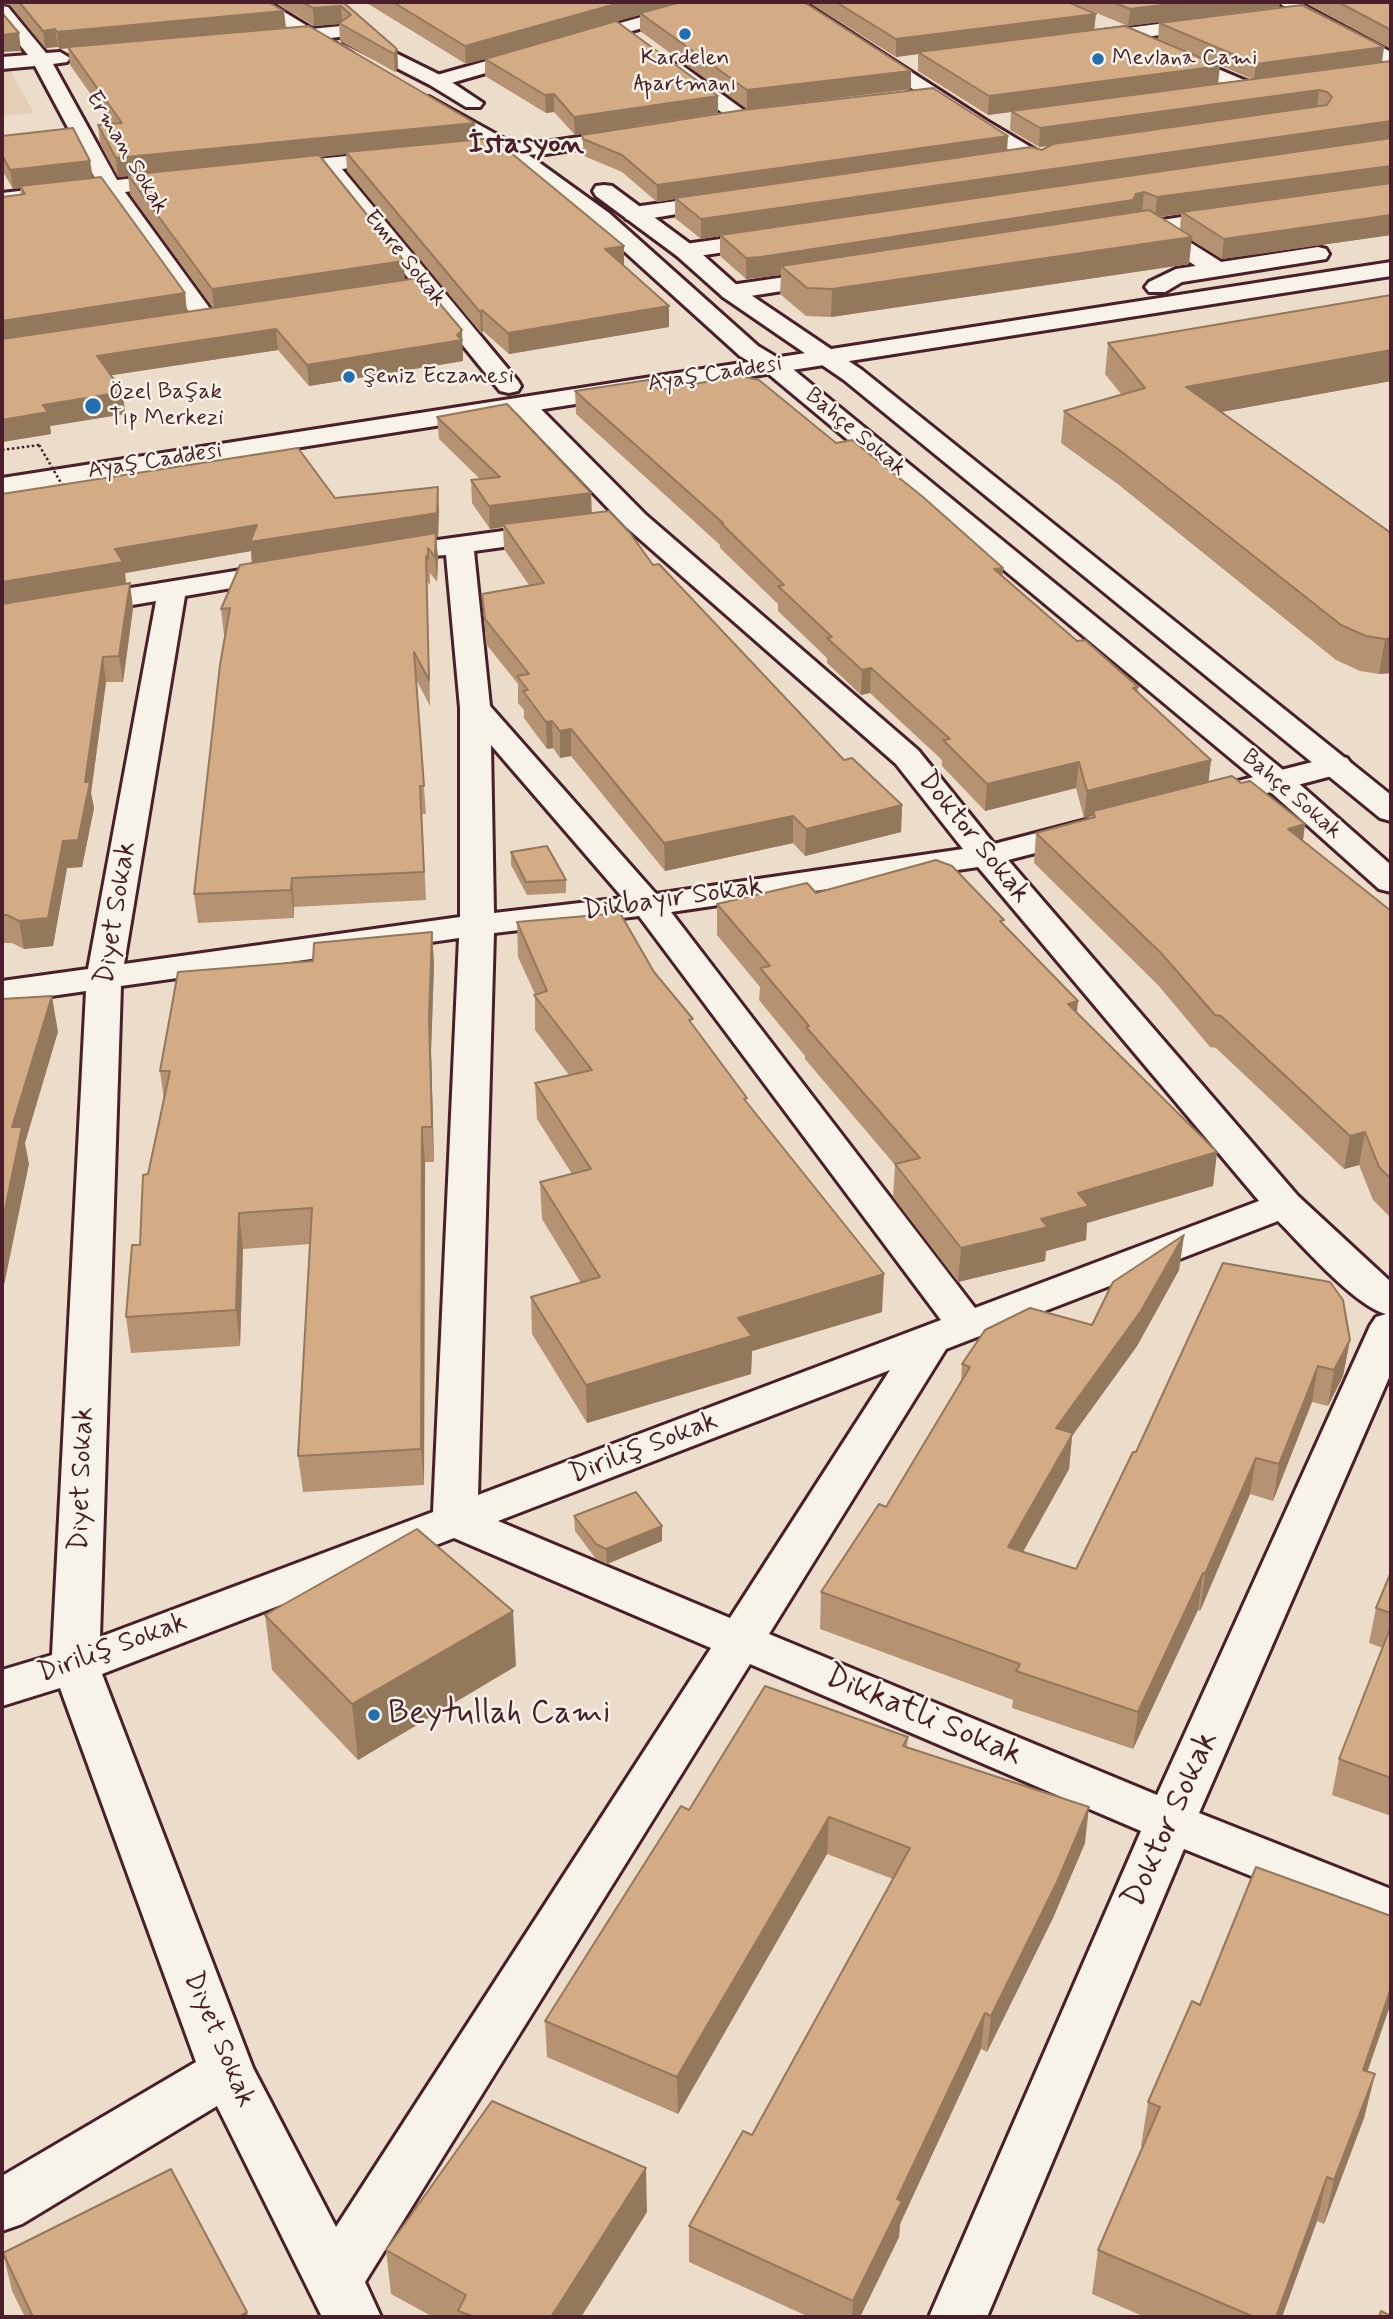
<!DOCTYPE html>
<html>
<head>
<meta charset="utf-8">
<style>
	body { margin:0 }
	#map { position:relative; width:1393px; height:2319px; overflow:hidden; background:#ecddca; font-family:Mynerve,sans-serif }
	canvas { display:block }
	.frame { position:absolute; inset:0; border:4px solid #4a1f2b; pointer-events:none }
</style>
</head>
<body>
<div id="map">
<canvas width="1393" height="2319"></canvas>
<div class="frame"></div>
</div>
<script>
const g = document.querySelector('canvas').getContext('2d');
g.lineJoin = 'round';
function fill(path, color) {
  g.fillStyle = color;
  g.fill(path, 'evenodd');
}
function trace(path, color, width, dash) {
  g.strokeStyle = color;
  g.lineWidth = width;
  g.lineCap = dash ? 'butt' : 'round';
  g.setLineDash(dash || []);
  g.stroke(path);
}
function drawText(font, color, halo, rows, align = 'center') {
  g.font = font + ' Mynerve,sans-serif';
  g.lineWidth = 5;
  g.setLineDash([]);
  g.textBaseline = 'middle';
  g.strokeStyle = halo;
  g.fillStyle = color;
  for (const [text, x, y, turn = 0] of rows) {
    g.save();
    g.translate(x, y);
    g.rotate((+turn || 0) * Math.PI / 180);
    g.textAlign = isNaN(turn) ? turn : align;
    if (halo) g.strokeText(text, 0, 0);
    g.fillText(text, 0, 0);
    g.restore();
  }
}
fill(new Path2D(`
	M10,70L34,113L2,116V71Z`), '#e4ceb5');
const minor = new Path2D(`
	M694,2H722L719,6L444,85L437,87L427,81L430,77Z
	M782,2H803L987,121L1071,171L1075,175L1071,179H1057L973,129Z
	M1277,2H1299L1391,52V66Z
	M2,6L8,7L46,53L60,52L70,58L67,62L53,64L117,180L181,173L188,175L192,179L188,183L181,185L125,192L219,321L215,326H199L105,194L2,205V193L97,182L35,66L2,69V57L28,55L2,23Z
	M1212,17L1221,23L1218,27L1088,45L1079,39L1088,33Z
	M341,26L348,28L350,32L348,36L270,45L261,39L270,33Z
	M1173,50L1289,99L1292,103L1289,107H1275L1166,60L1164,56L1166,52Z
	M676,64L683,66L749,114L752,118L749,122H735L669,74L666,70L669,66Z
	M633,129L640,131L643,135L640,139L546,154L467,157L460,155L457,151L460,147L467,145L546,142Z
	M397,151L404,153L407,157L404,161L342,169L518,381L521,386L518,391L509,393L500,391L321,171L276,175L269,173L266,169L269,165L276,163Z
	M725,194L733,195L736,200L733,205L634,221L626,219L623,214L626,209L634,207Z
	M1234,209L1242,211L1245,216L1242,221L1172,231L1223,263L1226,268L1223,273H1207L1147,235L1120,239L1112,237L1109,232L1112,227L1134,223L1137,219L1145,217L1155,221Z
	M770,232L778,234L781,239L778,244L685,258L677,256L674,251L677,246L685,244Z
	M832,270L840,272L843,277L840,282L731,299L723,297L719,292L723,287L731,285Z
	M523,397L532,400L646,515L918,750L994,844L1086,820L1098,823L1102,830L1098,837L1008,860L1298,1196L1391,1282V1373L1199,1813L1391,1889V1932L1184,1849L987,2317H929L1141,1831L750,1664L365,2282L381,2317H322L217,2106L22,2224L2,2231V2176L196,2062L60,1688L2,1706V1670L52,1655L86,991L2,1003V981L88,969L156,601L2,627V609L284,563L294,565L298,571L294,577L284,579L185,596L124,964L460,917V708L446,555L433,556L423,554L419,548L423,542L554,524L564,526L568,532L564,538L554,540L474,551L490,706L656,894L963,849L896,764L626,527L514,410L510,405L514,400ZM491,745L623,898L494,913ZM978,867L1259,1201L975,1308L671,912ZM639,916L941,1320L478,1495L494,933ZM459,938L433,1512L100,1637L121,986ZM1278,1221C1303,1246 1354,1305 1386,1314L1376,1317L1370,1326L1157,1795L769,1634L946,1349ZM890,1370L730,1618L498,1521ZM454,1538L711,1648L336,2227L253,2068L102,1674Z
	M1336,756L1347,758L1352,765L1347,772L1206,809L1195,806L1190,799L1195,792Z`);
const tertiary = new Path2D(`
	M246,2H268L353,54L351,58H337Z
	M351,31L444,77L483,103L480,107H466L430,85L344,41L342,37Z
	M429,97L512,143L609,213L758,346L783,361L1288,774L1391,865V892L1379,889L1266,788L765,371L740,356L593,223L498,151L422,107L419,103L422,99Z
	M604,185L612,186L693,246L739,287L862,370L1391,795V821L1380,818L844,380L723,297L677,256L596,196L593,191L596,186Z`);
const secondary = new Path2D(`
	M1318,247L1326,249L1329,254L1326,259L1182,282L1165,292H1149L1145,287L1149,282L1176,269Z
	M1391,262V276L2,494V478Z`);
trace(minor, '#4a1f2b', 6);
trace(tertiary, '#4a1f2b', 6);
trace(secondary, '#4a1f2b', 6);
trace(new Path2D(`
	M2,450L39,445`), '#4a1f2b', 2.5, [2.5, 2.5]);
fill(minor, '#f7f3e8');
fill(tertiary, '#f7f3e8');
fill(secondary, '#f7f3e8');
trace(new Path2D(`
	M39,445L64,488`), '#4a1f2b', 2.5, [2.5, 2.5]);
fill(new Path2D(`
	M2,2H268L286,28L476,140L624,266L669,327L509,354L483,331L481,333L347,171L346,154L321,157L405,280L463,351V361L309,386L278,350L111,375L125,414L50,426L51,434L2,442V197L21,195L20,188L13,189L2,170V136L90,161L93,178L185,293L187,312L213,308L130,194L128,176L118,177L100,144L98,125L112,124L70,65L68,48L59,49L58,47L45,48L10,5L2,4Z
	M275,2H344L397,49L398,68L395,72L340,41L339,24L314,26L276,3Z
	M365,2H804L911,71V89L747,109L640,31V15L616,21L718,113L575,135L554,112L546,113L485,76V59L466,64Z
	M808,2H1068L1095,30L1218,83L1252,79L1158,39L1159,23L1382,62L1391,61V235L1222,259L1191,240L1189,264L831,317L806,316L780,294L781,275L746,279L720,256V236L701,239L675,218V199L657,202L622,172L584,156L582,135L1007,151L1042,150L1050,146L1039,147L1010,130L1011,112L988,115L918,71V54L896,57ZM1181,214L1180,230L1159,217Z
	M1070,2H1280L1279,7L1128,26Z
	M1303,2H1391V49Z
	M1108,343L1391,381L1221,412L1391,533V673L1379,674L1360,671L1336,660L1119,485L1061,443L1064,411L1121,394L1105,374Z
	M659,390L836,443L1003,568L1002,576L1077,641L1138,687V692L1211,760L1208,782L1241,783L1305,824L1303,840L1391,911V1218L1373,1200L1359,1165L1344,1169L1216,1048L1210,1047L1158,985L1034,863L1036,833L1093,817V816L1084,818L1076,788L985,811L942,766V760L870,693L861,695L827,663V658L778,611V604L720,548V545L576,414L575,391Z
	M437,417L591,513L653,565L844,760L902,805L901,832L805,856L793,843L665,871L571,756L560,758L553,748L547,749L524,718V710L518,703V684L486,644L482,594L529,585L504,549L503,527L490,529L472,503L471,480L480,479L439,439Z
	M2,494L335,498L439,511L438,537H436L438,558L437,582L430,573V585L427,581L430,706L416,679L426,814H422L426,900L294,907V918L198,923L194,894L226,635H224L221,609L252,563L251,551L125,573L126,584L133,608L123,682H106L91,793L94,808L82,867L67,868L53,946L24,949L12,943H2Z
	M511,852L566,880V893L527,895L511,865Z
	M816,893L1003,925L1077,1013L1217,1152L1213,1186L1087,1223L1086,1240L1046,1251L1045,1261L958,1282L893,1197L895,1165L805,1059V1056L759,1000L760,987L717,935V904Z
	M517,922L654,972L747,1103L882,1312L752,1351L751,1374L587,1423L532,1334L531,1297L581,1283L542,1219L540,1182L572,1174L537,1119L535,1083L569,1075L535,1030V994L518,957Z
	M432,932L434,965L431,1051L434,1162H425L424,1485L303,1492L298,1456L310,1244L243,1249L240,1346L131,1353L126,1317L140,1245L148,1174L164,1100L160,1071L313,961Z
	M1184,1235L1179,1270L1137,1346L1072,1436L1069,1469L1023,1552L1076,1569L1136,1452L1350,1340L1343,1376L1328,1406L1312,1402L1273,1501L1250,1494L1200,1611L1198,1610L1133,1749L1012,1708L1013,1700L820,1629L821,1592L886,1507L961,1383L962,1364L1092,1325Z
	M574,1516L662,1541L607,1564L596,1559L575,1531Z
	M1391,1572V1816L1332,1795L1339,1759L1383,1648L1369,1643L1376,1608Z
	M265,1615L516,1666L358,1760L272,1670Z
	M908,1737L907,1747L1085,1843L1053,1918L987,2052L981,2049L900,2224L899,2237L860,2317H809L689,2262V2226L752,2135L893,1879L827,1854L678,2114L547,2057L545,2021L689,1810Z
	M1367,2072L1375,2074L1364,2118L1324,2224L1317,2221L1282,2317H1145L1092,2294L1098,2250L1143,2147L1141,2146L1148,2102Z
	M647,2212L581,2317H433L391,2294L386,2250Z
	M3,2253L248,2317H25L12,2291Z`), '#b59372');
fill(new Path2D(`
	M623,2H685L640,13V15L466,64L465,46Z
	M1185,2H1280L1279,7L1128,26L1130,9Z
	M341,6L342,24L339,23V24L314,26L313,8Z
	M284,11L286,28L59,49L57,32Z
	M1096,14L1094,32L918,52V54L896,57V39Z
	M55,29L58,47L45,48L43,31Z
	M19,33L21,51L2,52V35Z
	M1384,47L1382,63L1254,80L1256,64Z
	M397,49L398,68L395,72L394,54Z
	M1220,66L1218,85L1011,111V112L988,115L989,96Z
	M911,71V89L747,109V90Z
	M1319,90L1317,108L1039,147L1040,128Z
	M554,94V112L546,113L545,95Z
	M718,96V113L575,135L574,117Z
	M1391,121V139L720,235V236L701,239V219Z
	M475,123L476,141L346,152V154L118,177L116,158Z
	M1008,136L1007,152L675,198V199L657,202V185Z
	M90,161L93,180L20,186V188L13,189L10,170Z
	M1391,166V185L1182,212L1181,214L1155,217L1157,197Z
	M1144,192L1142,212L781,266V275L746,279V258Z
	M1391,215V235L1222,259L1224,239Z
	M1192,237L1189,264L831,317L832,289Z
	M624,246V266L605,249Z
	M404,261L405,281L214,310L212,289Z
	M185,293L187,314L2,342V321Z
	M669,306V327L509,354L508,333Z
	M482,310L483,331L481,333L480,312Z
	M276,329L278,350L100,377L97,356Z
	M462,330L463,361L309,386L307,365L457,335Z
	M1391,350V381L1183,419L1186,387Z
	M123,392L125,414L50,426L51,434L2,442V420L43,405Z
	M438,487L439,511L438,537H436L438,558L437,582L435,557L436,537L252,566L251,551L125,573L126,586L2,607V582L115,549Z
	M591,493L592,516L503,524V527L490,529L489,506Z
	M426,556L427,581L430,706L429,680Z
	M1003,568L1001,592L994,569Z
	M130,583L133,608L123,682L119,656Z
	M1391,638V673L1379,674L1385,639Z
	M103,657L106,682L91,793L94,808L82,867L67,868L53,946L24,949L19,921L63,841L85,782Z
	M871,668L870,693L861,695L862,670Z
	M552,721L553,748L547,749L546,722Z
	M571,729V756L560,758V731Z
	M1211,760L1208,786L1093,811V816L1084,818L1087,791Z
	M1079,762L1076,788L985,811L987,784Z
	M902,805L901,832L805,856L806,829Z
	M793,816V843L665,871L664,843Z
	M1305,824L1301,854L1288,829Z
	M292,878L294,907V918L291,890Z
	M432,932L434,965L431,1051L434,1162L432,1127L429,1018Z
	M52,996L58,1032L25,1143L29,1164L2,1295V1224L12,1127Z
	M1078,1001L1075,1034L1068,1004Z
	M422,1127L425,1162L424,1485L421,1449Z
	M1365,1132L1359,1165L1344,1169L1350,1136Z
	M1217,1152L1213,1186L1087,1223L1086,1240L1046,1251L1045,1261L958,1282L961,1248L1041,1219L1078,1193Z
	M239,1213L243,1249L240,1346L236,1310Z
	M1184,1235L1179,1270L1137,1346L1072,1436L1069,1469L1005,1584L1008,1547L1056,1428Z
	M884,1274L882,1312L752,1351L751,1374L587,1423L586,1385L738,1318Z
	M1350,1340L1343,1376L1328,1406L1334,1370Z
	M1318,1366L1312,1402L1273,1501L1279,1464Z
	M1256,1458L1250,1494L1200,1611L1205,1574Z
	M662,1526V1541L607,1564L606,1549Z
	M1203,1573L1198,1610L1133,1749L1138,1712Z
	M513,1611L516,1666L358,1760L352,1704Z
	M1089,1807L1085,1843L1053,1918L987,2052L991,2016Z
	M829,1817L827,1854L678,2114L677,2077Z
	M1391,1988V2003L1353,2114L1363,2070Z
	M985,2013L981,2049L900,2224L899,2237L860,2317H852L853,2301L897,2199Z
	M1375,2074L1364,2118L1324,2224L1334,2180Z
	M646,2168L647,2212L581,2317H551Z
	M1327,2177L1317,2221L1282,2317H1276Z
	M247,2312L248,2317H238Z`), '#94785c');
const building = new Path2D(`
	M19,2H268L284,11L57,32L55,29L43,31Z
	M302,2H343L397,49L394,54L339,23L351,15L341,6L313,8Z
	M393,2H623L465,46Z
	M681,2H804L911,71L747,90L640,13Z
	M836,2H1068L1096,14L896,39Z
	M1113,2H1185L1130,9Z
	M1338,2H1391V30Z
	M1302,5L1384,47L1256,64L1159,23Z
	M2,13L19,33L2,35Z
	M616,21L718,96L574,117L554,94L545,95L485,59Z
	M309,26L475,123L116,158L98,125L122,123L68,47Z
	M1125,26L1220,66L989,96L918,52Z
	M1391,61V121L701,219L675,198L1031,147L1042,150L1053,144L1327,105L1332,97L1327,92L1319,90L1040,128L1011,111Z
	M933,88L1008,136L657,185L622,155L583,139L582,135L743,110Z
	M73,128L90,161L10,170L2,155V136Z
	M493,138L624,246L605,249L669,306L508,333L482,310L480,312L346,152Z
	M1391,138V166L1157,197L1144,192L1136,194L1133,200L761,257L746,258L720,235Z
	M319,155L404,261L212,289L128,175Z
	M101,177L185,293L2,321V197L25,194L20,186Z
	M1391,183V215L1224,239L1182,212Z
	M1149,210L1192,237L832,289L807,288L781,266Z
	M418,278L462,330L457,335L462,340L307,365L276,329L97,356L123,392L43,405L48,412L2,420V339Z
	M1391,295V350L1186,387L1391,533V638L1385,639L1366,636L1341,625L1122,452L1064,411L1145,388L1108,343Z
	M740,376L759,380L836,443L852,440L923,497L1003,568L994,569L1077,641L1085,640L1138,687L1133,688L1211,760L1087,791L1079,762L987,784L943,740L950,739L871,668L862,670L827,638L832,637L778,586L784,585L721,523H723L575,391L648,380L659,390Z
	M507,404L591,493L489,506L471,480L500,477L437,417Z
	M298,448L335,498L438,487L437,513L250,542L257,525L115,549L123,562L2,582V494Z
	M609,511L630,533L653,565L659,564L844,760L852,758L902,805L806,829L793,816L664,843L571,729L560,731L552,721L546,722L523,691L528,690L517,676L529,674L485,619L482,594L544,583L503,524Z
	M436,533L435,557L428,548V559L426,556L429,680L414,652L424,786H420L424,872L292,878L291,890L194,894L220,665L230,608L221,609L240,565Z
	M130,583L119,656L103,657L85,782H90L78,840L63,841L48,918L19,921L7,915H2V604Z
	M1232,776L1241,783L1250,781L1305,824L1288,829L1391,911V1179L1379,1167L1365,1132L1350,1136L1221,1016L1215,1015L1161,953L1036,833L1095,817L1093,811Z
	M547,846L566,880L526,882L511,852Z
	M936,860L952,866L1004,920L1000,921L1078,1001L1068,1004L1217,1152L1078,1193L1089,1206L1041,1219L1048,1227L961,1248L895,1164L920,1158L806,1027L809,1026L760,968L770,966L717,904L807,883L816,893Z
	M620,913L654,972L693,1019L689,1020L747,1098L744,1099L884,1274L738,1318L752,1336L586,1385L531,1297L600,1277L540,1182L591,1169L535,1083L592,1070L534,995L547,991L517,922Z
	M432,932L429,1018L432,1127H422L421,1449L298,1456L312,1208L239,1213L236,1310L126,1317L132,1245H140L143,1175L148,1174L170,1071H160L178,972L313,961L314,943Z
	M52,996L12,1127H22L2,1224V999Z
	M1184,1235L1141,1311L1056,1428L1073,1433L1008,1547L1076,1569L1133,1452H1136L1223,1263L1330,1282L1343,1300L1350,1340L1334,1370L1318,1366L1279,1464L1256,1458L1205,1574L1203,1573L1138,1712L1016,1671L1020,1664L821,1592L879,1504L886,1507L970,1367L962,1364L985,1330L1030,1308L1092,1325L1113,1282Z
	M636,1492L662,1526L606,1549L596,1544L574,1516Z
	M417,1529L513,1611L352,1704L265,1615Z
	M1391,1572V1613L1376,1608Z
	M1391,1626V1778L1339,1759Z
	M765,1686L908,1737L903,1746L1089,1807L1057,1882L991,2016L985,2013L897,2199L902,2201L853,2301L689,2226L743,2131L752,2135L910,1848L829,1817L677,2077L545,2021L681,1806L689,1810Z
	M1256,1867L1391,1916V1988L1363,2070L1375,2074L1334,2180L1327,2177L1276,2317H1254L1098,2250L1160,2107L1148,2102L1192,2001L1200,2005Z
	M492,2101L646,2168L551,2317H475L458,2311L466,2295L386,2250Z
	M171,2169L247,2312L238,2317H33L3,2253Z
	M1381,2311L1391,2316V2317H1379Z`);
fill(building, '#d3ab84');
trace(building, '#94785c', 2);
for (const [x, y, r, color] of [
	[685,34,7,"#1f6fb2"],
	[1098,59,7,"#1f6fb2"],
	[349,377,7,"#1f6fb2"],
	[93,406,9,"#1f6fb2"],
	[374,1715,7,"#1f6fb2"]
]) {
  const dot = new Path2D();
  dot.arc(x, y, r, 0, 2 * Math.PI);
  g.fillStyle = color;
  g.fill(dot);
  trace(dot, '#f7f3e8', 2.5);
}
drawText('23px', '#4a1f2b', '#f7f3e8', [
	["Kardelen",685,59,"center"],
	["Apartmanı",685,85,"center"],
	["Mevlana Cami",1112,59],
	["Şeniz Eczanesi",363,377],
	["Özel Başak",109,393],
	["Tıp Merkezi",109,419]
], 'left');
drawText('23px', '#4a1f2b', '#f7f3e8', [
	["Erman Sokak",126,153,59],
	["Emre Sokak",404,259,51],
	["Ayaş Caddesi",715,375,-9],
	["Bahçe Sokak",855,433,40],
	["Ayaş Caddesi",155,462,-9],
	["Bahçe Sokak",1291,795,41]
]);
drawText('28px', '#4a1f2b', '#f7f3e8', [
	["Doktor Sokak",973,838,51],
	["Dikbayır Sokak",673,900,-8],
	["Diyet Sokak",117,913,-81],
	["Diriliş Sokak",644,1449,-21],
	["Diyet Sokak",83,1479,-88],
	["Diriliş Sokak",113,1649,-20],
	["Diyet Sokak",218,2040,67]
]);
drawText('bold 30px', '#4a1f2b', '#f7f3e8', [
	["İstasyon",526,146]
]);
drawText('33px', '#4a1f2b', '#f7f3e8', [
	["Beytullah Cami",388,1715]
], 'left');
drawText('33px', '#4a1f2b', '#f7f3e8', [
	["Dikkatli Sokak",923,1717,23],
	["Doktor Sokak",1172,1820,-66]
]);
</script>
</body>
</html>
